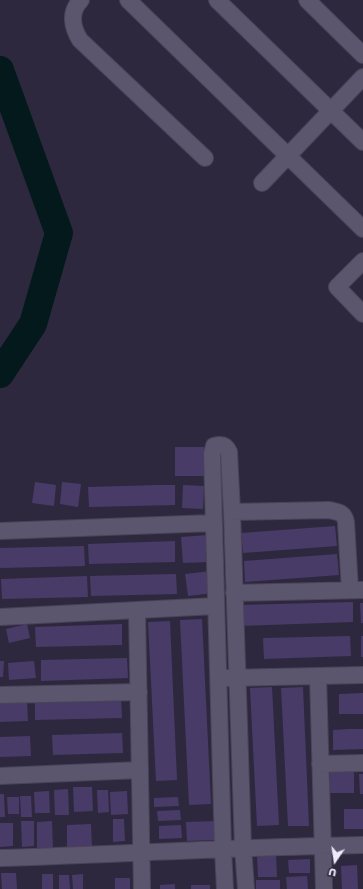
<!DOCTYPE html>
<html>
<head>
<meta charset="utf-8">
<style>
	body { margin:0 }
	#map { position:relative; width:363px; height:889px; overflow:hidden; background:#2e283e; font-family:Poppins,sans-serif }
	canvas { display:block }
	.north { position:absolute; left:315px; top:841px; width:40px; height:40px; -webkit-text-stroke:3px #2e283e; paint-order:stroke; rotate:193deg; font-size:11px; font-weight:700; line-height:16px; text-align:center; color:#edeaf9 }
	.north::after { content:''; display:block; margin:auto; width:14px; height:18px; background:#edeaf9; clip-path:polygon(50% 0,100% 100%,50% 72%,0 100%) }
</style>
</head>
<body>
<div id="map">
<canvas width="363" height="889"></canvas>
<div class="north">U</div>
</div>
<script>
const g = document.querySelector('canvas').getContext('2d');
g.lineJoin = 'round';
function trace(path, color, width, dash) {
  g.strokeStyle = color;
  g.lineWidth = width;
  g.lineCap = dash ? 'butt' : 'round';
  g.setLineDash(dash || []);
  g.stroke(path);
}
function fill(path, color) {
  g.fillStyle = color;
  g.fill(path, 'evenodd');
}
trace(new Path2D(`
	M0,70L59,233L33,324L0,374`), '#03191b', 28);
fill(new Path2D(`
	M175,447H204L205,476H175Z
	M35,482L56,485L54,506L32,503Z
	M62,482L81,484L78,507L60,504Z
	M159,485H175V505L89,507L88,487Z
	M183,485L204,486L203,509L182,508Z
	M335,526L337,546L243,553L241,533Z
	M208,535L210,562L183,563L181,537Z
	M175,541V562L89,564L88,544Z
	M84,546L85,566L0,568V548Z
	M337,554L339,575L245,582L244,561Z
	M211,571L214,593L188,596L185,574Z
	M176,574L177,594L91,596L90,576Z
	M87,576L88,597L2,599L1,579Z
	M353,602V622L239,626L238,605Z
	M360,603H363V623H361Z
	M202,619L211,804L189,805L180,620Z
	M170,621L177,780L156,781L148,622Z
	M27,624L30,638L9,643L6,629Z
	M122,624V645L36,647L35,627Z
	M350,636L351,656L264,659L263,638Z
	M361,636H363V657H361Z
	M127,658L128,678L41,681V660Z
	M0,661H4L3,677H0Z
	M34,661L36,678L9,680L8,663Z
	M272,687L279,825L257,826L250,688Z
	M303,687L309,826H288L281,688Z
	M363,693V714H339V694Z
	M121,697L122,718L35,720V700Z
	M0,701H27L28,721L0,722Z
	M349,729H363V749L333,750V730Z
	M122,733L123,753L53,755L52,735Z
	M30,736L31,756L0,757V737Z
	M330,771H354V793H330Z
	M359,774H363V794H360Z
	M73,787H92L93,811L74,812Z
	M68,789L69,815H55L54,790Z
	M97,790H108L109,812L98,813Z
	M49,791L50,813H35L34,792Z
	M127,791L128,814L111,815L110,792Z
	M0,794H4L5,817H0Z
	M20,796H31L32,817H21Z
	M7,797H19V814H8Z
	M178,797L179,806L154,807V798Z
	M344,809H363V829H344Z
	M180,810L181,820L158,821L157,811Z
	M113,819H124L125,841L113,842Z
	M21,821H34V846L22,847Z
	M52,821L53,849H37V822Z
	M215,821L216,840L187,841L186,822Z
	M0,823H13V846L0,847Z
	M91,824L92,847H67V825Z
	M181,825L182,838L159,839V826Z
	M276,854L277,877H258L257,855Z
	M310,859V873H289L288,860Z
	M357,865L358,889H342L341,866Z
	M1,873H16L17,889H2Z
	M42,874H53V889H42Z
	M83,874V889H73L72,875Z
	M59,875H69L70,889H59Z
	M307,876L308,889H287L286,877Z
	M115,878H130V889H115Z
	M256,880H280V889H256Z
	M175,884V889H160V885Z
	M191,885H210V889H191Z`), '#483b67');
const minor = new Path2D(`
	M81,0C69,12 72,27 80,40L205,158
	M128,0L363,229
	M217,0L363,142
	M307,0L363,55
	M262,183L363,77
	M363,261L337,287L363,314
	M232,512L329,510C338,512 344,512 346,522L350,590
	M0,531L213,523
	M234,593L363,590
	M137,610L142,889
	M0,617L216,606
	M318,676L324,889
	M227,678L363,675
	M0,695L139,692
	M320,764L363,763
	M0,776L140,770
	M0,858C121,854 242,847 363,845
	M225,889L223,849L212,454L214,446C221,444 226,445 229,452L232,512L243,847L246,889`);
trace(minor, '#4a4458', 18);
trace(minor, '#5b556e', 16);
</script>
</body>
</html>
